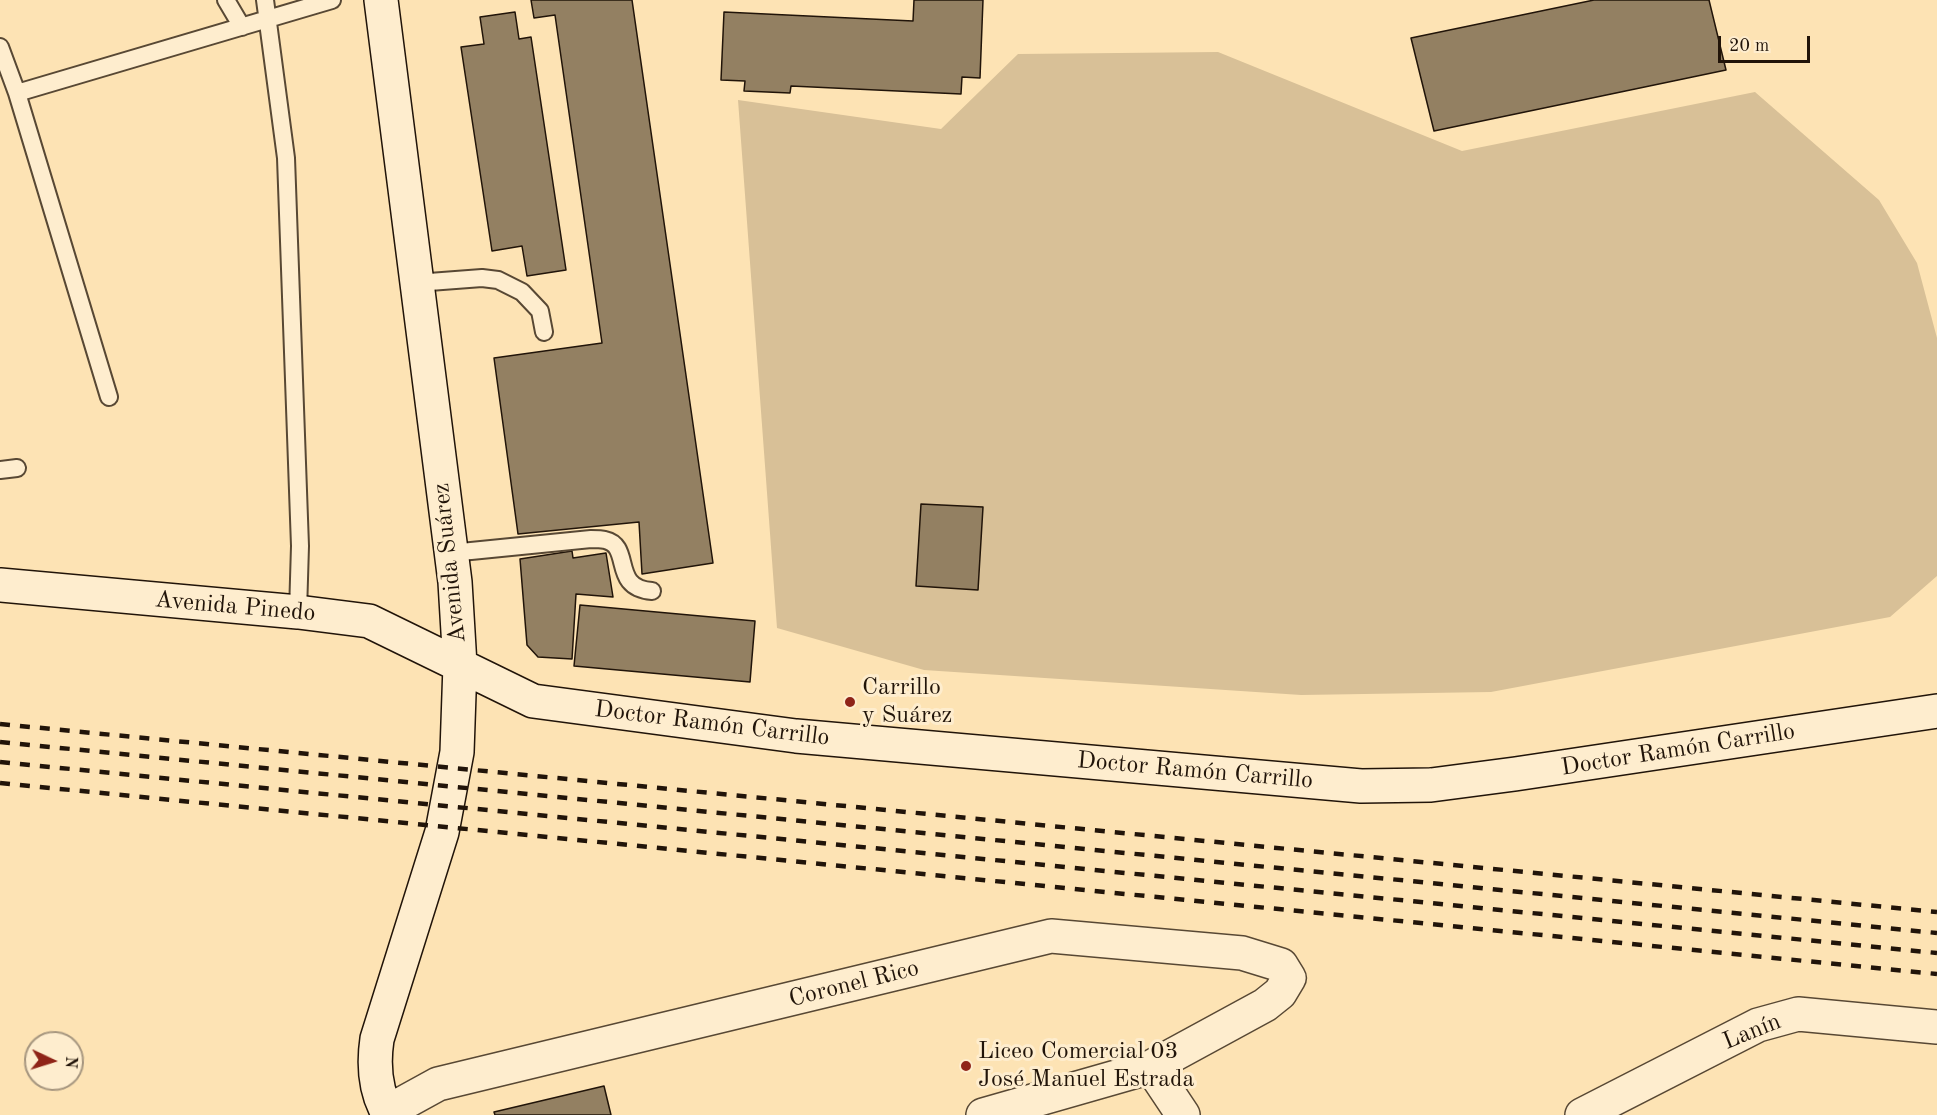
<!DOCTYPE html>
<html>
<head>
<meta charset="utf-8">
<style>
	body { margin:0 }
	#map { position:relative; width:1937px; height:1115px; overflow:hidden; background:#fde3b4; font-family:"Old Standard TT",serif }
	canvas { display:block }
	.north { position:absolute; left:24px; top:1031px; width:60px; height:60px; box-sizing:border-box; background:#feedce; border:2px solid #a6967f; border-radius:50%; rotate:94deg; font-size:16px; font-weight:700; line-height:24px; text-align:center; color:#211409 }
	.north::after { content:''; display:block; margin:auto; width:21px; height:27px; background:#8f2418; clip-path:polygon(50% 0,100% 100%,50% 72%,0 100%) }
	.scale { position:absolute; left:1718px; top:36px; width:92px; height:27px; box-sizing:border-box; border:3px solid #211409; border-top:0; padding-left:8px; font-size:18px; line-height:21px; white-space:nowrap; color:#211409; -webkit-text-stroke:4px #feedce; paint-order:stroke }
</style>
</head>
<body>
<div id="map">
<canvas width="1937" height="1115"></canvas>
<div class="north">N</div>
<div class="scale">20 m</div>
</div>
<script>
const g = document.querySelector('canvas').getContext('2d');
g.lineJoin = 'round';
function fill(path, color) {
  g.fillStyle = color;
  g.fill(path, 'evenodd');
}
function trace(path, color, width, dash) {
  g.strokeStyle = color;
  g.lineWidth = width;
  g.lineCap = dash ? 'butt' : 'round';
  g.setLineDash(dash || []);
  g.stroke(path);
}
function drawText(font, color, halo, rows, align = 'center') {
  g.font = font + ' "Old Standard TT",serif';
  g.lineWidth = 6;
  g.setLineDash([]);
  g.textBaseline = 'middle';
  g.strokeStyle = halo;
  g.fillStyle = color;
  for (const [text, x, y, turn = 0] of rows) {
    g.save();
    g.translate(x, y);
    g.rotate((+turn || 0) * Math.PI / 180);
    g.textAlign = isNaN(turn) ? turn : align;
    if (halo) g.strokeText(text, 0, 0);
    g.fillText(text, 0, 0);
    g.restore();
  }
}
fill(new Path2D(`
	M1218,52L1462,151L1755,92L1879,200L1917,263L1937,338V576L1890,617L1491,692L1301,695L924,670L777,628L738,100L941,129L1018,54Z`), '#d8c097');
const building = new Path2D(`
	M531,0H632L713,563L642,574L639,522L518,534L494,358L602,343L555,15L534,18Z
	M914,0H983L980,78L962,77L961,94L791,86L790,93L744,91L745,81L721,80L724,12L913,21Z
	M1594,0H1709L1726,70L1434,131L1411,38Z
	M515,12L519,39L531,37L566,270L527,276L522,246L492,251L461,47L484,44L480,17Z
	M921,504L983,507L978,590L916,586Z
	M572,551L573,558L606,553L613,597L576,594L572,659L538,657L527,645L520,559Z
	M580,605L755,621L750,682L574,666Z
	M604,1086L611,1115H495L494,1112Z`);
fill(building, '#938062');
trace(building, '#211409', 1.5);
const lane = new Path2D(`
	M226,0L242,27
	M265,0L286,158L300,546L298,612
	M0,47L17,93L109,397
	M17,93L332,0
	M416,283L482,278L498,280L522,292L540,311L544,332
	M0,470L17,468
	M451,553L591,539C595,539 601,539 605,540C633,546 610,588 652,591`);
const street = new Path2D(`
	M1151,1067L1183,1115
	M387,1112L438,1084L1051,936L1242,953L1281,965L1289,978L1280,993L1265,1005L1151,1067L983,1115
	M1582,1115L1758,1025L1798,1014L1937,1027`);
const secondary = new Path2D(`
	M381,0L455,582L460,665L457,752L442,832L377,1039C373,1066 375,1092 389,1115
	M0,585L298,612L369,621L533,701L796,736L1361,786L1431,785L1515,774L1937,711`);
trace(lane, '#584834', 20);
trace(street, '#584834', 36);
trace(secondary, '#211409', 36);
trace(lane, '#feedce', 16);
trace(street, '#feedce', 33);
trace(secondary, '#feedce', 33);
trace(new Path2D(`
	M0,724L1937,912
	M0,742L1937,933
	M0,762L1937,953
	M0,783L1937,974`), '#211409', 4.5, [10, 10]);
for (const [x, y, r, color] of [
	[850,702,6,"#8f2418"],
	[966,1066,6,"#8f2418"]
]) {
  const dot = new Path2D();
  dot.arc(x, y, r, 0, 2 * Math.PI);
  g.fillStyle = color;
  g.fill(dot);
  trace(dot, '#feedce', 2);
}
drawText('24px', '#211409', '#feedce', [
	["Avenida Suárez",450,563,-96],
	["Avenida Pinedo",235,607,5],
	["Doctor Ramón Carrillo",712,724,7],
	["Doctor Ramón Carrillo",1678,750,-9],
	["Doctor Ramón Carrillo",1195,771,5],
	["Coronel Rico",854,984,-14],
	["Lanín",1752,1032,-22]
]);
drawText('24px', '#211409', '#feedce', [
	["Carrillo",862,688],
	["y Suárez",862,716],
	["Liceo Comercial 03",978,1052],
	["José Manuel Estrada",978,1080]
], 'left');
</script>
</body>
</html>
